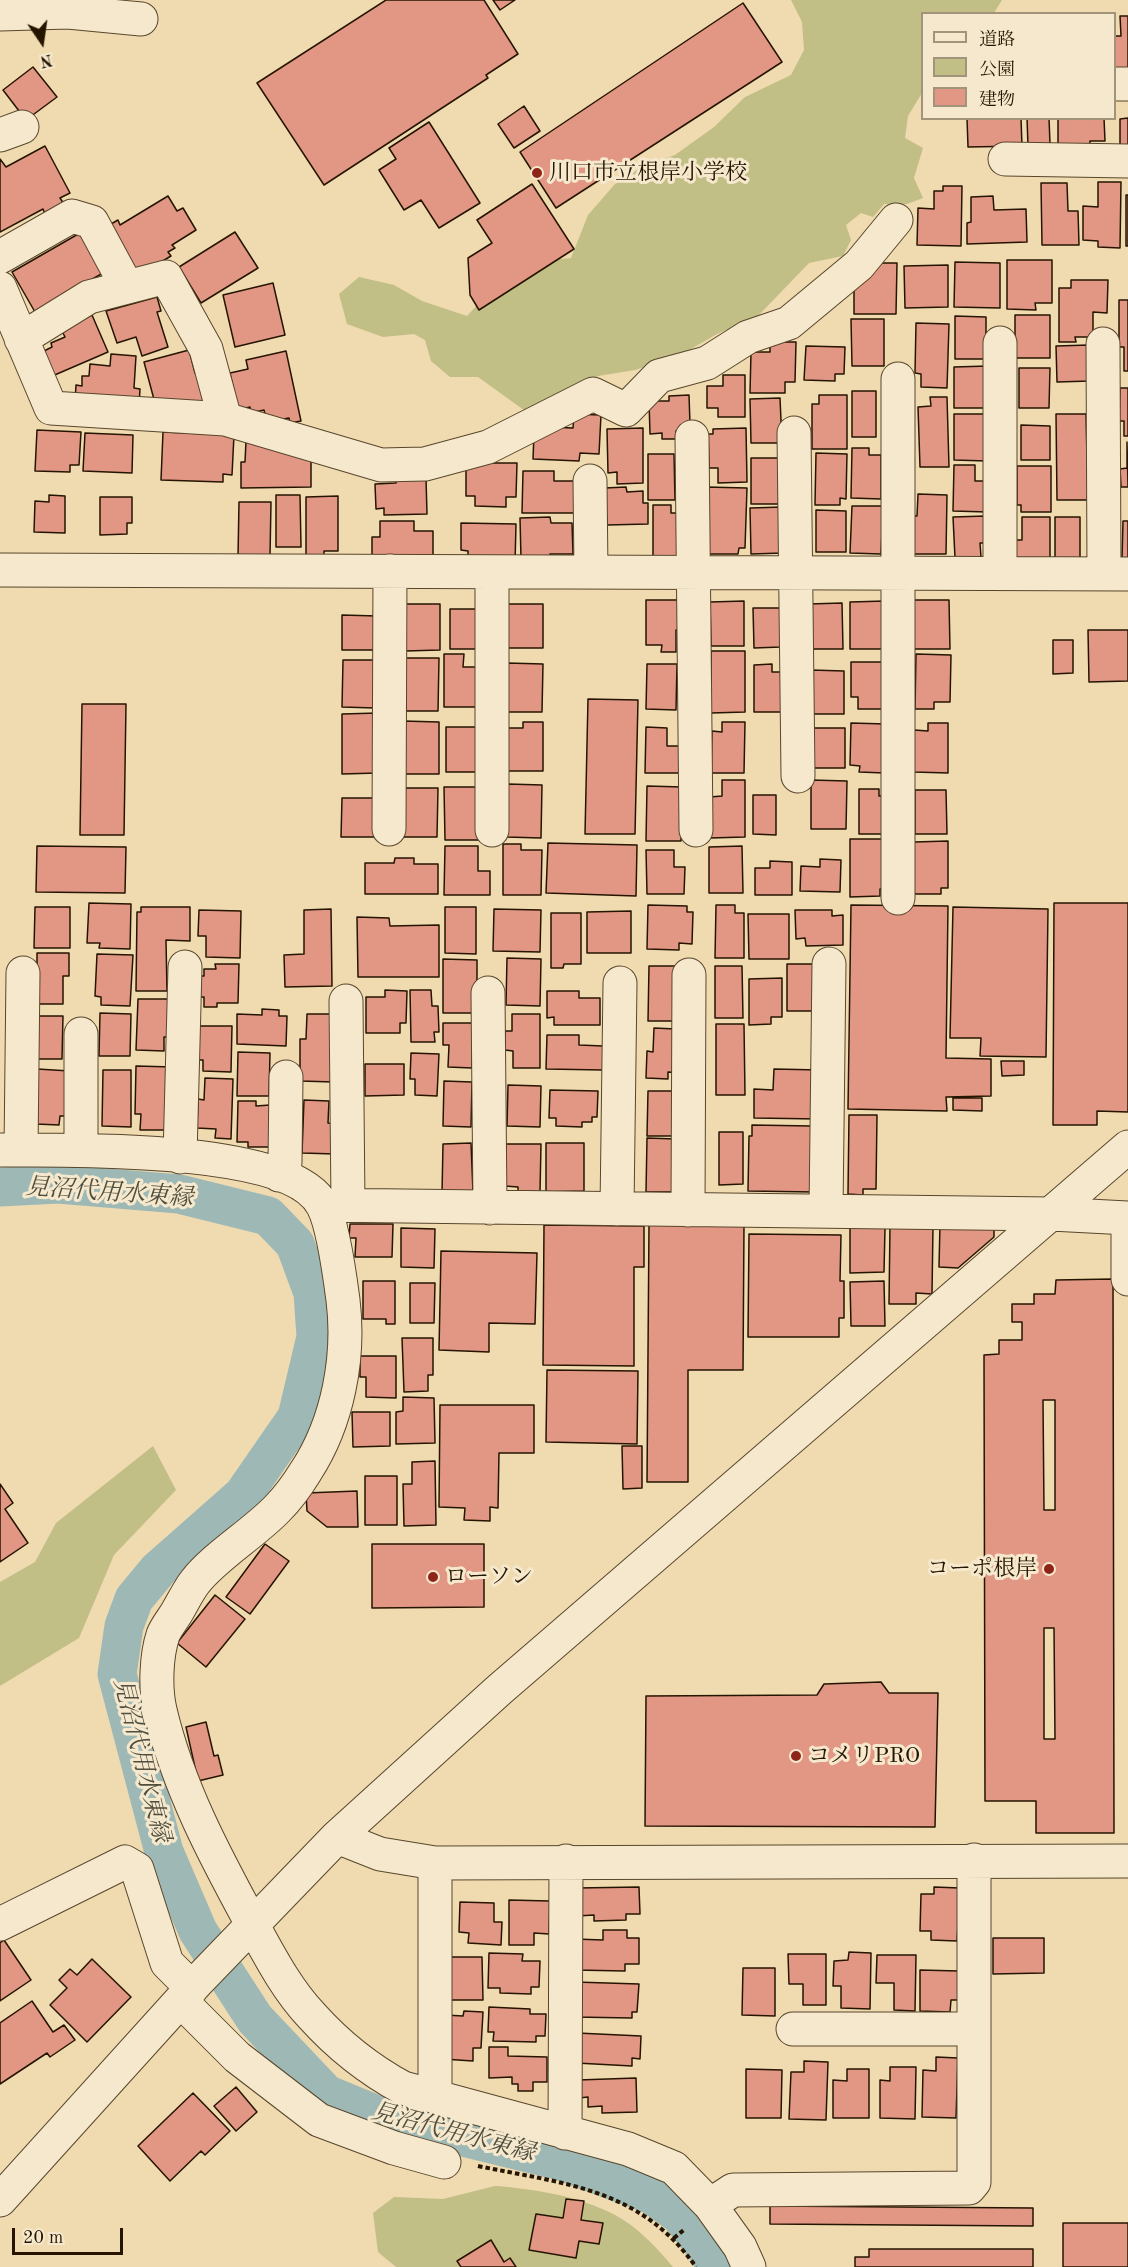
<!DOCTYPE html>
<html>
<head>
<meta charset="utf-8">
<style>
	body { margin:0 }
	#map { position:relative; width:1128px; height:2267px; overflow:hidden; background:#f0dbb0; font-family:"Old Standard TT","Noto Serif JP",serif }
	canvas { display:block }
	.legend { position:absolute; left:921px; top:12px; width:195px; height:108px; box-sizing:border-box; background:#f5e8cc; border:2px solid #a2947a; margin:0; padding:8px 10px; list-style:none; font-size:18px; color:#251500 }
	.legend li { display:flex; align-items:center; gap:12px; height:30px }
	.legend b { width:30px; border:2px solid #a2947a }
	.north { position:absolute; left:12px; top:12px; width:60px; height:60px; -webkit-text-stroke:4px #f5e8cc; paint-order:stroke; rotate:167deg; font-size:16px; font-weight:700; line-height:24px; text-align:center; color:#251500 }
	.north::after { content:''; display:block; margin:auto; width:21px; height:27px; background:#251500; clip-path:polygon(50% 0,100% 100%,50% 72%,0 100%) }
	.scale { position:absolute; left:12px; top:2228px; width:111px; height:27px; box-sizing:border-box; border:3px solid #251500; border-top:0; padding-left:8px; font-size:18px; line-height:21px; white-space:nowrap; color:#251500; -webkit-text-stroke:4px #f5e8cc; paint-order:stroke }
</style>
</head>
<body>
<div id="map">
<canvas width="1128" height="2267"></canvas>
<ul class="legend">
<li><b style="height:8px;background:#f5e8cc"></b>道路</li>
<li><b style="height:16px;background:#c1be86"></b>公園</li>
<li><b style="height:16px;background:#e29784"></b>建物</li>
</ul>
<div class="north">N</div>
<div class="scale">20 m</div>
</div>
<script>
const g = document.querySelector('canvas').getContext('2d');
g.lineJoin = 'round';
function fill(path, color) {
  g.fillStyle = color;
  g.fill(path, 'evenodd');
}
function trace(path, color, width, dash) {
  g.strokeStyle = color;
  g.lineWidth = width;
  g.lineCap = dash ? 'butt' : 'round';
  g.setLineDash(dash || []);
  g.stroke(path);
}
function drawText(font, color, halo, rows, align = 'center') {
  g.font = font + ' "Old Standard TT","Noto Serif JP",serif';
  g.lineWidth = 6;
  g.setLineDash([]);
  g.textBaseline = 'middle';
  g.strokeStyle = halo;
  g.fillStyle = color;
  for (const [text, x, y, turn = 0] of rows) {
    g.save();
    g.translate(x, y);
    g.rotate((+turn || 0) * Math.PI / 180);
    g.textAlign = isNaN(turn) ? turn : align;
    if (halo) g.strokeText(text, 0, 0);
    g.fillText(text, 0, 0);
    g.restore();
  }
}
fill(new Path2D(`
	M791,0H1002L994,13L922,14V93L908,116L905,138L923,148L914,178L923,198L907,204H884L873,217L861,213L846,225L851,240L843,256L809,263L758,316L717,334L677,357L635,370L598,376L568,397L528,413L478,377H450L431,361L425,340L414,334L383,337L347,324L339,294L359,277L394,285L422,301L467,316L490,291L540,261L571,258L588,215L615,184L642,167L675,155L714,127L745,97L791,75L804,50L802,22Z
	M153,1446L176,1490L114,1555L79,1638L0,1686V1582L35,1562L56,1523Z
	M495,2186C535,2189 579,2196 615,2215C638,2227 657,2248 673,2267H396L378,2252L373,2213L394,2197L443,2199Z`), '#c1be86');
trace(new Path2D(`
	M0,1187L58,1184L179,1194L268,1216L295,1244L313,1293L316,1337L297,1417L243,1495L158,1570L134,1599L124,1626L117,1674L164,1852L198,1931L255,2019L326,2094L382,2117L561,2161L652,2195L680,2215L705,2247L717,2267`), '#9eb9b5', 39);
const building = new Path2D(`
	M386,0H484L518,54L486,75L488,78L324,185L257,83Z
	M493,0H515L500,10Z
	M743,3L782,62L556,208L520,152Z
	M1120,16H1128V71H1114V36H1121Z
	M33,67L57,97L26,120L3,90Z
	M524,106L540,131L514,148L498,124Z
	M967,118H1021L1022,146L968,147Z
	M1027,118H1049L1050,144L1028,146Z
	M1058,118H1104L1105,141H1090V147L1058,148Z
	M1128,118V148H1120V119Z
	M429,122L480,203L439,228L421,200L404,210L379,170L396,159L389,148Z
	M45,146L70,193L60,198L64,204L45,214L43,209L0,232V159L6,167Z
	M1098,182H1121L1120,248L1098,247V241L1083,240V206L1098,207Z
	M1041,183H1067L1068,211H1078L1079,245H1042Z
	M532,184L574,249L479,310L470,295L468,258L492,243L477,220Z
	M943,186H962L961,246L917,245L918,208L934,209V191H943Z
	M1126,195H1128V246H1126Z
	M168,196L177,211L183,208L196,230L172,245L175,248L168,252L171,256L146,271L131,273L104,228L118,220L120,225Z
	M993,196L994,210L1026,209L1027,242L967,244V223L971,222V197Z
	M235,232L258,268L201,303L179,267Z
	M80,233L103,273L35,312L12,272Z
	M1007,260H1052V303H1035L1036,310L1007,309Z
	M955,262L1000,263V308L954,307Z
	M868,263H897L896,314H854V278Z
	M948,265V307L905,308L904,266Z
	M1071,280H1108L1107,313L1093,312V337H1075L1076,342H1059V288H1071Z
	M273,283L285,335L235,347L223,295Z
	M157,297L161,311L157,312L168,347L142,356L136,337L117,343L106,311Z
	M1119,300H1128V371H1124V347H1119Z
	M92,315L108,352L50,377L40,353L52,347L51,343L65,337L61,329Z
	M1015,315H1050V358H1015Z
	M955,316L986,317V359H955Z
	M851,319H884V366H852Z
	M916,323L949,324L947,388L921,387V374L915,373Z
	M770,342H796L795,382H785V393H750L751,352H770Z
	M1089,345L1090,381L1057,382L1056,346Z
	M806,346L845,347L844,374H835V381L804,380Z
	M189,350L195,373L202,372L213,411L156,407L144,362Z
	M286,351L301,421L290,423L289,418L267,422L264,410L251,413L250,407L238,410L230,373L248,369L246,360Z
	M111,354L136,356L134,388L140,389L139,406L75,402L76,385L82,386V376H89L90,364L110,366Z
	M988,366L989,408H954V367Z
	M1019,368H1050L1049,408H1019Z
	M723,375H745V417H718V408H707V386H723Z
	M1120,388H1128V436H1124V421H1119Z
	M852,391H876V437H852Z
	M689,395L690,424L685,431H676L677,439H662V433L650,434L649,401H669V396Z
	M819,395H847V449H812V404H819Z
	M930,397H947L949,467H920L918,407L931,406Z
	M780,398L782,443H751L750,399Z
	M574,414L601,415L599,454L580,453L579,461L533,459L534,434L549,427L573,428Z
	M954,414H988L987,461L954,460Z
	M1056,414H1086L1088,500H1057Z
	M1021,425L1050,426V460H1021Z
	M643,428V483L617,484V472L608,473L607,429Z
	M746,428L747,482L718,483V468H709L708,434H713V429Z
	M37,430L81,432L79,465H70V472L35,471Z
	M163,432L234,435L232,475L223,474V482L161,480Z
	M85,433L133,435L132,473L83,471Z
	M246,441L311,453V487L241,488V462H245Z
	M1127,442L1128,487H1121L1120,469L1127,468Z
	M852,448H869V455H881V499L851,498Z
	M816,453L847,454L846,499L840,498V505H815Z
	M648,454H674L675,500H648Z
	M751,458H785V504H751Z
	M466,463H517L516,497H506V507L475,506V496H466Z
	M954,465H975V481H989L988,512L953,511Z
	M1017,466H1051V512H1021V505H1017Z
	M523,471H554V481H576V513H522Z
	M396,473L426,478L427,514L384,515V508L376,509L375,484L396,483Z
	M626,487L627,492L643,491V503H648V524L607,525L605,488Z
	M706,487L747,488L745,548H739L738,554H709Z
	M918,494L947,495L946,554H912V516H917Z
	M49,495L65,496V533L34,532L35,501L49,502Z
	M276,495H300L301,547H276Z
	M338,496V551H324V558H306V497Z
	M100,497H132V523H127V534L100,535Z
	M239,502H271L270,556L238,557Z
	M653,505H671V513H682V558H653Z
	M852,506H883L881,554L850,553Z
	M783,507V553L751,554L750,508Z
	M816,510L846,511V552H816Z
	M986,516L987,543H980L981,557L955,558L953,517Z
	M550,517L551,523H572L573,554H550V558L521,559L520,518Z
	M1022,517H1050V559L1016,560V540H1022Z
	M1055,517H1080V559L1055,558Z
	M380,521H414V531H433V556H372V537H380Z
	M1123,521H1128V560H1122Z
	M461,523L516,524L515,564H468V551L461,550Z
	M646,600H682L683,630H676V652H661L662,645H646Z
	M913,600H949L950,649H914Z
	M744,601V646H711L710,602Z
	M885,601V649H850V602Z
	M842,603L843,649H810L809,604Z
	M404,604H440V650L405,651Z
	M507,604H543V648H508Z
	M753,608H780L781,647L754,648Z
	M450,609H480V649H450Z
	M342,615L377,616L376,650H342Z
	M1088,630H1128V681L1089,682Z
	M1053,640H1073V673L1053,674Z
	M711,651H745V712L711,713Z
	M444,654H464L463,667H477V707H444Z
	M916,654L951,655L950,702H934V709H915Z
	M406,658H439L438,711H406Z
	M343,660H376L375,708L342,707Z
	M851,662H884V709H858V697H851Z
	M507,663L543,664L542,712H506Z
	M647,664H677L676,710L646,709Z
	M772,664V672H781V712H754V665Z
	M811,670L844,671V714H810Z
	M588,699L638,700L635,834H585Z
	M82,704H126L124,835H80Z
	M378,713V773L342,774V714Z
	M403,721L439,722V774H402Z
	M523,722H543V771H507V728H523Z
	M722,722H745L744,773H711L712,731L722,732Z
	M851,723L886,724L885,773L859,772L860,766L850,765Z
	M928,723H948V773L914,772V730L928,731Z
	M446,727H477V772H446Z
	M646,727L667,728V746H682L681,773H645Z
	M811,728H845V768H811Z
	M722,780H745V837L710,838V797L722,796Z
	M811,780L847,781L846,829H811Z
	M508,784L542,785L541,838L506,837Z
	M647,786L682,787L681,841H646Z
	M444,787H478L479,840H445Z
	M404,788H438L437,837H404Z
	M859,789H879V796H888V834H859Z
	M915,790H946L947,834H915Z
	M753,795H776V835L753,834Z
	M342,798H376L375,837H341Z
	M850,839H888V889H880V896L850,897Z
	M948,841V888H941V894H914V842Z
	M548,843L637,845L636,896L546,893Z
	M503,844H521V850H542L541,895H503Z
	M37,846L126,847L125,893L36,892Z
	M445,846H478V871H490V895H444Z
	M742,846L743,893H709V847Z
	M646,850H674V867H685L684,894H647Z
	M395,858H414V864H438V894H365V863H394Z
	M820,859L841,860L840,892L800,891L801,866L820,867Z
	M770,861L792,862V895H755V868H770Z
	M89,903L131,904L130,949L99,948L100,943H87Z
	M1054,903H1128V1112L1097,1111V1125H1053Z
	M648,905L687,906V912H693L692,944L679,943V950L647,949Z
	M716,905H735V913H744V958H715Z
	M851,905L948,906L946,1058L991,1059V1096L946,1097L947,1111L848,1109Z
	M35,907H70V948H34Z
	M141,907H190V941L166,940L167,991H136L137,912H141Z
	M445,907H476V954L445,953Z
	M953,907L1048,909L1046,1057L980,1056L981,1038H950Z
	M331,909L332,986L285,987L284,955L304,954V910Z
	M494,909L541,910L540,952L493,951Z
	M199,910L241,911L240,958L206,957V936H198Z
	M795,910H832V916L843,915V945L806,946L805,938L796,939Z
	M631,911V953H587V912Z
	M551,913H581V964H564L563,968H551Z
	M748,914H789V959H749Z
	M357,917L389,918L390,926L439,925V977H358Z
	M37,953H69V976H63V1004H37Z
	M97,954L133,955L130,1006L101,1005V997L95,996Z
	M507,958L541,959L540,1006L506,1005Z
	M443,959L477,960V1013H443Z
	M215,964H239L238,1003H217V1007H204V997H198L199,976H204V969H216Z
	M787,964H823L822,1011H787Z
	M649,966H679L678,1021H648Z
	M715,966H742L743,1018H715Z
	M782,978V1017H771V1024L749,1025V979Z
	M385,990L407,991L406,1023H400V1033H366V997H385Z
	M410,990H431L432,1006H438L439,1032H434L435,1042H411Z
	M547,991H579V998H600V1025H554V1017L547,1018Z
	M138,999H173L172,1037H164V1051L136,1050Z
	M262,1009L279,1010V1016H287L286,1046L237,1044V1014L262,1015Z
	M100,1013L131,1014L130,1056H99Z
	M307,1014H335L334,1082L300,1081V1039H306Z
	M512,1014H540V1068H513V1051L505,1050V1031H512Z
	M34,1016H63L62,1059H33Z
	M443,1023H473L472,1068L448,1067L449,1045H443Z
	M716,1024H744L745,1095H716Z
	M196,1026H232L231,1072L203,1071V1060H196Z
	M654,1028L676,1029L682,1073L668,1072V1079L646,1078L647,1051L653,1052Z
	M547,1035H579V1045L603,1046V1070L546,1069Z
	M238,1052L270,1053L269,1096H237Z
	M411,1053L439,1054L437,1096L415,1095V1079H410Z
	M1001,1061H1024V1075L1002,1076Z
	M365,1064H404V1095L365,1096Z
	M136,1066L173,1067L166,1130H140L141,1114H135Z
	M37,1069L70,1071L69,1116H60L59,1125L36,1124Z
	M774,1069L820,1070L819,1119L754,1118V1089L773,1090Z
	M103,1070H131V1127L102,1126Z
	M205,1078L233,1079L231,1139L215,1138L216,1129L197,1128L198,1099L204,1100Z
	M444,1081L472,1082L471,1127L443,1126Z
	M508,1085L541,1086L540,1127L507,1126Z
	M550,1090L598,1091L597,1117H592V1122H582V1127L556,1126V1118H549Z
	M648,1091H680V1136H647Z
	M953,1098H982V1111L953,1110Z
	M304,1100L329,1101L328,1123L337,1124L335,1154L302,1153Z
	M238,1101H256V1106L270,1105L269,1147H248V1142H237Z
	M849,1115H877L876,1189H863V1195L848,1194Z
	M752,1125L811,1126L814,1192L748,1191L749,1136H752Z
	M719,1132H743V1184L719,1185Z
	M647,1138L676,1139L675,1192H646Z
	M471,1143L473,1192L442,1193L443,1144Z
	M546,1143H584V1191L546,1192Z
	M506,1144H541L540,1192H518V1187L505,1186Z
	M350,1224H393L392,1257H355L356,1238H349Z
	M649,1224H744L743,1370H688V1482H647Z
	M940,1224L994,1225V1237L958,1268L939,1267Z
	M544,1225L644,1226V1267H634V1366L543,1365Z
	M890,1225L933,1226L932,1294L916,1293V1304H889Z
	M850,1227L885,1228L884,1272L850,1273Z
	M401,1228L435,1229L434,1268L401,1267Z
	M749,1234L841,1235L840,1281H844V1318H839V1337H748Z
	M441,1251L537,1253L535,1324L489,1323V1352L439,1350Z
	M1113,1279L1114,1833H1036V1801H985L984,1355L999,1354V1340H1022V1322H1012V1304H1034V1294H1055L1056,1280ZM1043,1400H1055V1510H1044ZM1044,1628H1054L1055,1739H1044Z
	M363,1281H395V1324H386V1319H363Z
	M884,1281L885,1326H851L850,1282Z
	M410,1283H435L434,1323H410Z
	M402,1338H433V1375H428V1391L404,1392Z
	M360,1356H396V1398L366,1397V1377H360Z
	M547,1370L638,1371L637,1444L546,1442Z
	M403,1397L434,1398L435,1443L396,1444V1412L403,1411Z
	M440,1405H534V1453H499L498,1508L490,1507V1521L464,1520L465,1508L439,1507Z
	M352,1412H390V1446L353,1447Z
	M622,1446H642V1488L623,1489Z
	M435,1461L436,1525L404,1526L403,1484H412V1462Z
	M365,1476H397V1525H365Z
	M0,1484L13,1503L5,1509L28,1543L0,1562Z
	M357,1491L358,1527H327L307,1511L306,1493Z
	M265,1544L289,1561L250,1614L226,1597Z
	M372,1544H484V1607L372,1608Z
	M215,1595L245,1619L206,1667L177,1643Z
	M881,1682L889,1693H938L935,1827L645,1826L646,1696L817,1695L824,1684Z
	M206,1722L214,1756L218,1755L223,1775L198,1781L186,1727Z
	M639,1887L640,1914H626V1920L594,1921V1915L577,1916V1888Z
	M934,1887L960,1888L957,1941L931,1940V1931H920L921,1894H934Z
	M509,1900L550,1901L549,1934L534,1933V1945H509Z
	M460,1902L494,1903V1922H502L501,1945L468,1943L469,1933L459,1932Z
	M603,1930H627V1938H639V1964H625V1971L575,1970V1939L603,1940Z
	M993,1938H1044V1973L993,1974Z
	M4,1940L31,1980L0,2001V1943Z
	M849,1952L871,1953L870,2009L841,2008V1986H833L834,1961L848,1960Z
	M489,1953L523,1954L522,1961H540L539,1987H531V1994L500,1993V1988H488Z
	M788,1954H826V2005H803V1984H789Z
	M877,1955H916L915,2011L894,2010V1983H876Z
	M447,1957H482L483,2000H447Z
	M92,1959L131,1997L87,2042L50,2005L67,1988L59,1980L70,1969L77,1975Z
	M743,1968H775V2016L742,2015Z
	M920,1970L959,1971L958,2000H951L950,2012L920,2011Z
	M575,1982L639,1984L637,2012H632V2018L574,2017Z
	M32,2001L53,2032L64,2025L75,2040L50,2057L47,2053L0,2084V2023Z
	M489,2007L530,2009V2014H546L545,2036H536V2042L493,2041L494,2032H488Z
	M464,2011L483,2012L481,2048H473V2061L443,2059L445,2015L463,2016Z
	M577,2033L641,2036L640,2059L632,2058V2066L576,2063Z
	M489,2047H508V2056L547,2057V2082H533V2091H518V2084H512V2077L489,2078Z
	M936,2057L958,2058L956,2118L922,2117L923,2070L936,2071Z
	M804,2061L828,2062L826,2120L789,2119L791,2072H804Z
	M890,2067H916L915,2119L880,2118V2080L890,2081Z
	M746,2069L782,2070L781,2118H746Z
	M847,2069H869V2118H833V2080L847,2081Z
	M636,2078L637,2112L602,2113V2106L588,2107V2097L579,2098L578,2080Z
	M236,2087L257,2112L236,2131L214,2106Z
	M193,2093L230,2131L205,2155L201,2151L170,2181L138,2146Z
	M566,2199L584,2201L581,2220L603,2223L599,2244L579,2241L576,2258L529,2250L536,2214L563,2218Z
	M770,2206L1033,2208V2226L770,2224Z
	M1063,2223H1128V2267H1063Z
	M491,2240L504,2262L510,2258L516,2267H461L457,2261Z
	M869,2249H1033V2267H855V2257H869Z`);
fill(building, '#e29784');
trace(building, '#251500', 1.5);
const minor = new Path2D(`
	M0,14L68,12L141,19
	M1114,84H1128
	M0,135L22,127
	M1005,159L1128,161
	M0,257L72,216L92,222L127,287
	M0,288L51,408L225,419L381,465L425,464L488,447L593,394L626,410L659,376L707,363L748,337L789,323L859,265L896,220
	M21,339L89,297L166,277L206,349L225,419
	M1103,344L1104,574
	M794,433L798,776
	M692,437L696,830
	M590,481L591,572
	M0,570L1128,574
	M1000,573V343
	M389,829L390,571
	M492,830V572
	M898,898V379
	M488,993L490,1208
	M346,1001L348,1205
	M81,1034V1150
	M0,1150C63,1150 292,1144 323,1206C333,1225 340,1277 343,1300C350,1357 338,1422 306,1471C298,1484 288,1498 277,1509C254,1533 214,1557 195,1582C188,1591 183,1602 177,1612C173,1619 166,1627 163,1635C156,1656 155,1689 160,1710C178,1787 215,1856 252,1924C269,1955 287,1990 312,2016C339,2046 368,2069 403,2088L628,2149L674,2168L710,2205L740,2247L749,2267
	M21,1150L23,973
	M180,1157L185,967
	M279,1175L285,1163L286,1077
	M323,1205L1051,1214L1128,1218
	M617,1209L620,983
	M688,1210L689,975
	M826,1211L829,964
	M1128,1218V1279
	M337,1837L380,1854L435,1863L1128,1861
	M435,1863V2097
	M0,1924L125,1862L137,1869L167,1963L192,1988
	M181,2001L237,2057L319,2120L394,2148L444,2162
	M793,2029H974
	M565,2133L566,1861
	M0,2200L199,1980L337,1837L499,1690L1128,1147
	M710,2205L733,2190L969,2188L974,2182V1860`);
trace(minor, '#58462c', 35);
trace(new Path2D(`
	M478,2166C565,2184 640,2188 696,2267
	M674,2238L685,2229`), '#251500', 4, [4.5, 3]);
trace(minor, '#f5e8cc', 33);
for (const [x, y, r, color] of [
	[537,173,6,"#8f2418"],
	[1049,1569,6,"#8f2418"],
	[433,1577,6,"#8f2418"],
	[796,1756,6,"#8f2418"]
]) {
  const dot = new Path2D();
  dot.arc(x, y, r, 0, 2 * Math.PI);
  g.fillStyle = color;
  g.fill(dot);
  trace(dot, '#f5e8cc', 2);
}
drawText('22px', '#251500', '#f5e8cc', [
	["川口市立根岸小学校",549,173],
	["コーポ根岸",1037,1569,"right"],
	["ローソン",445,1577],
	["コメリPRO",808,1756]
], 'left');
drawText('italic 24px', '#4f4e3f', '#f5e8cc', [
	["見沼代用水東縁",109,1193,4],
	["見沼代用水東縁",141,1760,76],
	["見沼代用水東縁",453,2133,15]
]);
</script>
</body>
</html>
